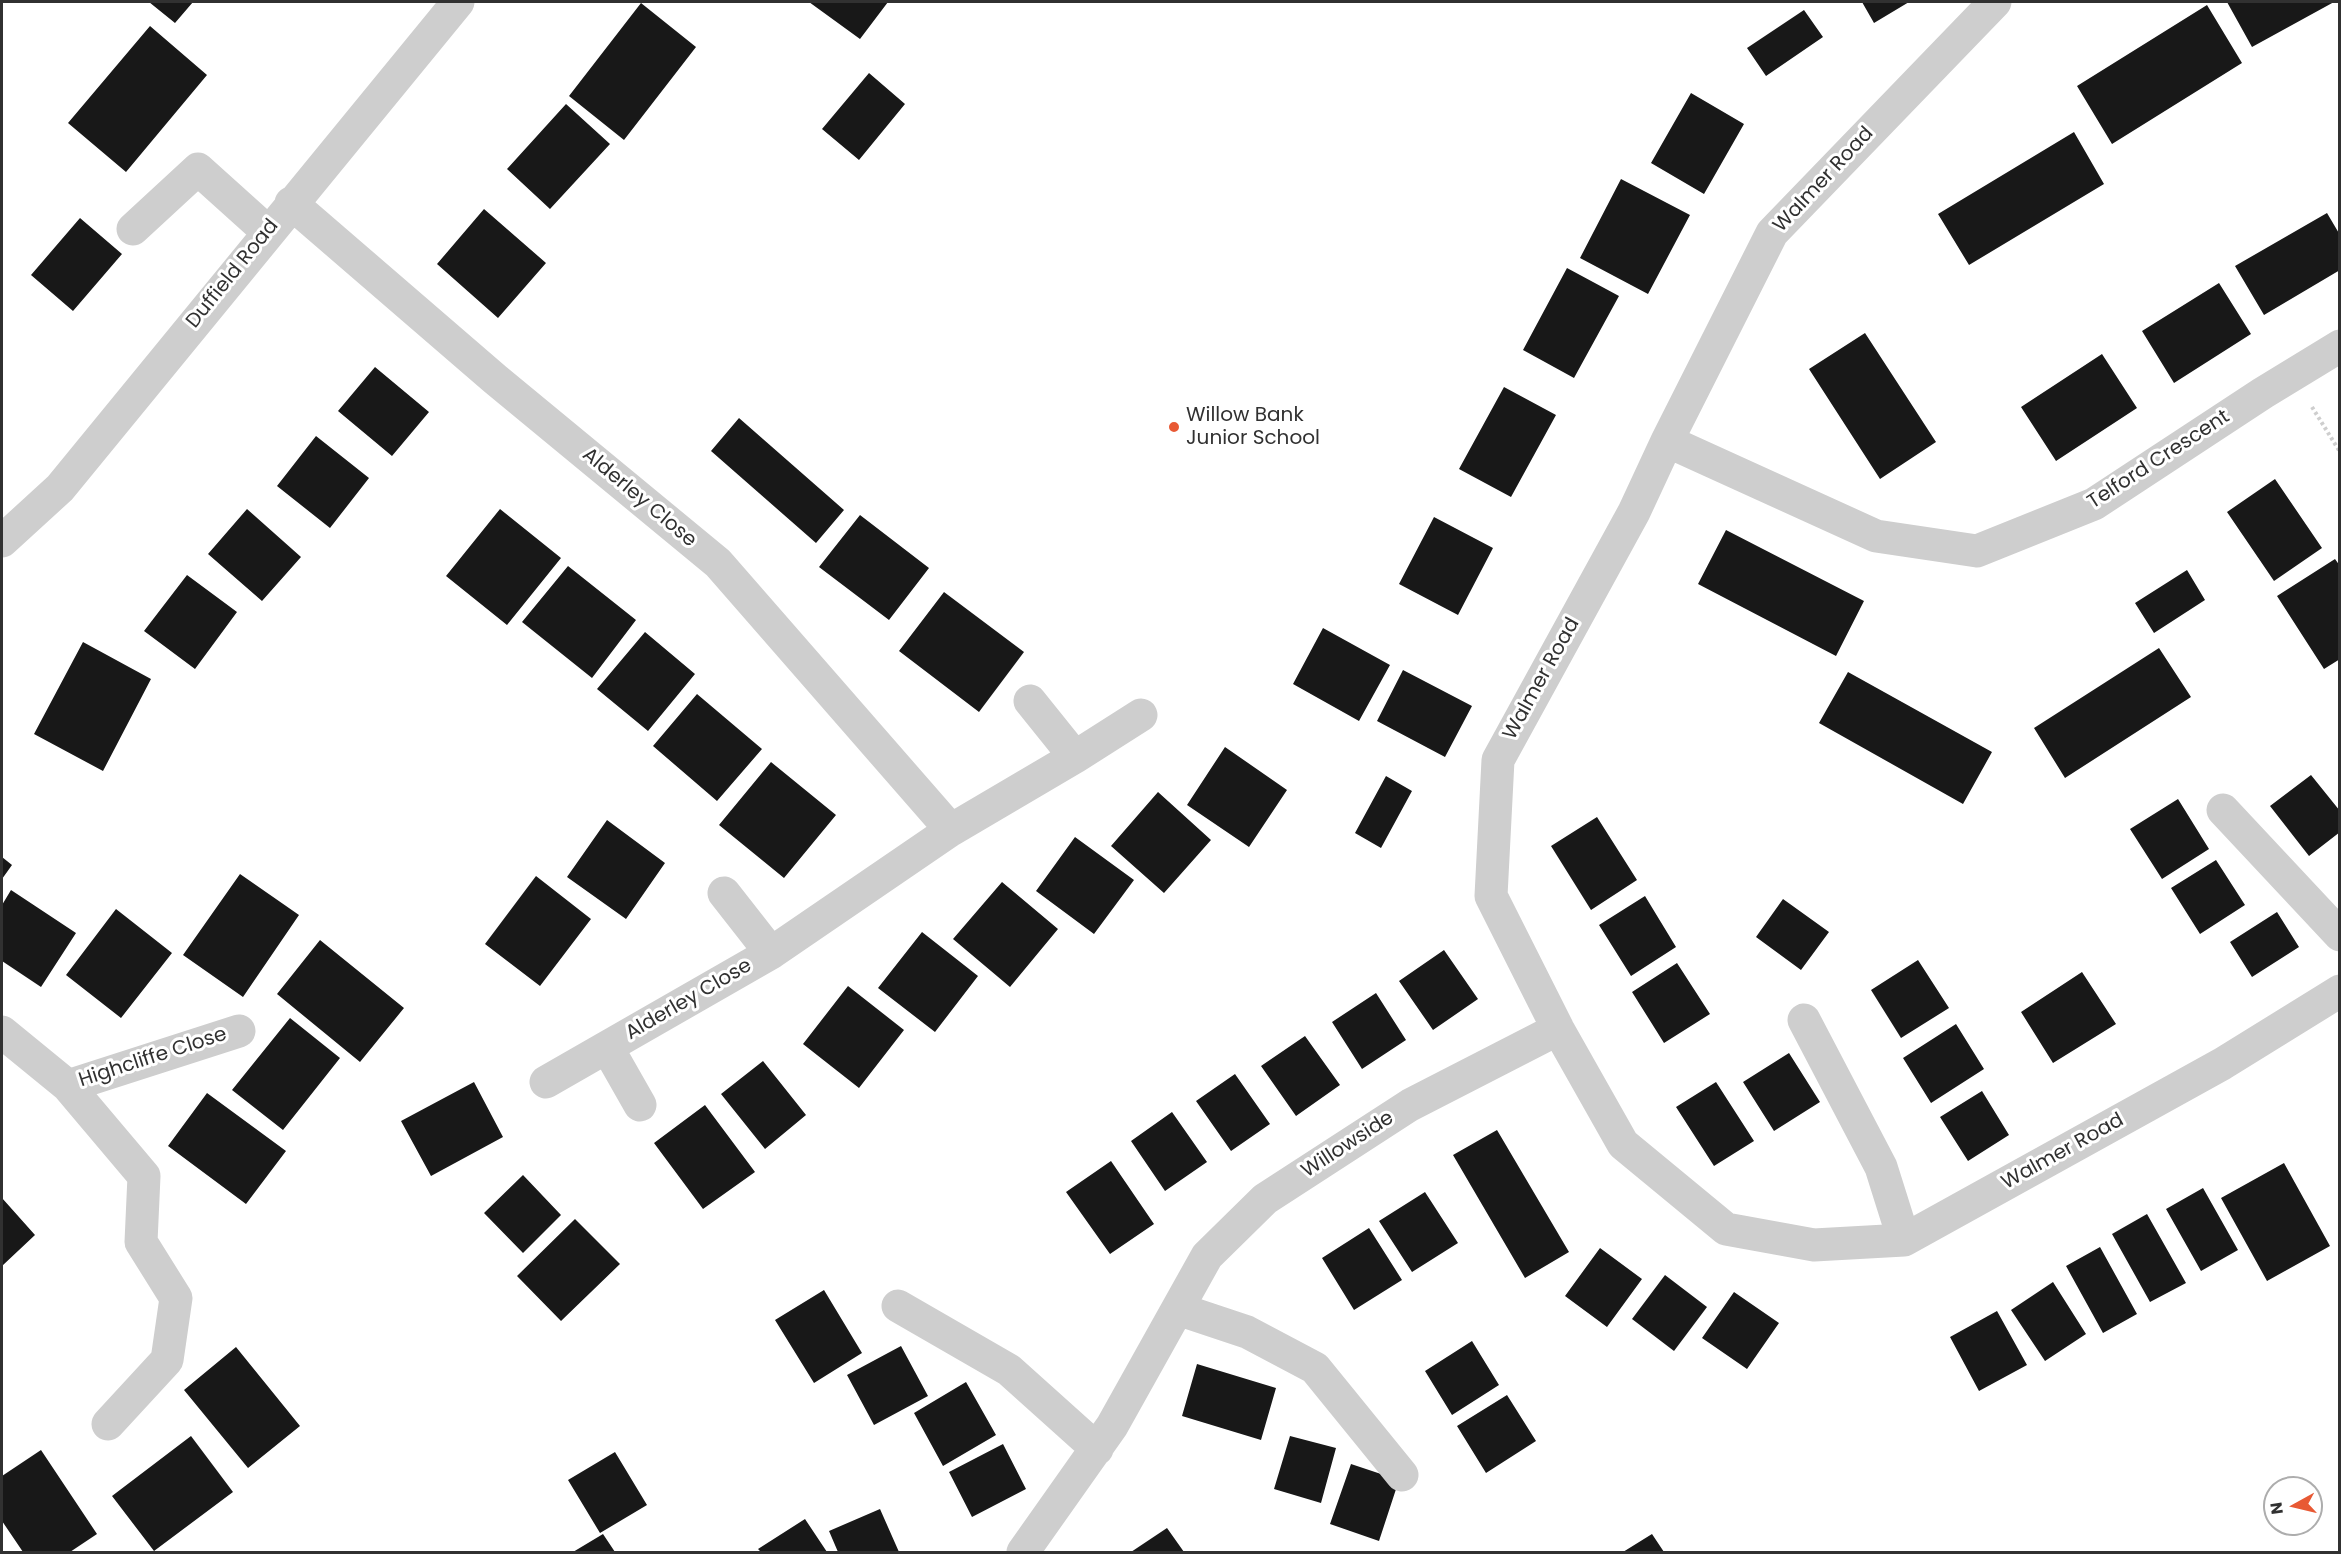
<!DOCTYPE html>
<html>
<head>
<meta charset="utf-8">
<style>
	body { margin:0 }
	#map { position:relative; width:2341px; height:1554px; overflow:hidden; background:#fff; font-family:Poppins,sans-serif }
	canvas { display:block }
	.frame { position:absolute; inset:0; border:3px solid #313131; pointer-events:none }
	.north { position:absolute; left:2263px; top:1476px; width:60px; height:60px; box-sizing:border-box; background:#fff; border:2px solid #adadad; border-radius:50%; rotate:262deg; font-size:16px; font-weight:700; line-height:24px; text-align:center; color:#313131 }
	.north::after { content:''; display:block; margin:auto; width:21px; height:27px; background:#e85934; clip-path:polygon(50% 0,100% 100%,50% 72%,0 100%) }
</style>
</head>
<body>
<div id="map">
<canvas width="2341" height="1554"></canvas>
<div class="frame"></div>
<div class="north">N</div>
</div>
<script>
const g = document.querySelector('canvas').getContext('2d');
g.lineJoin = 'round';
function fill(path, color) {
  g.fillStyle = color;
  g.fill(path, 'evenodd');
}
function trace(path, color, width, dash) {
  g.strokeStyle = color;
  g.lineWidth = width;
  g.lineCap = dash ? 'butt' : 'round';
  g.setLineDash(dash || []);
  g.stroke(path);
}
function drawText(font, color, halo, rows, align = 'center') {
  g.font = font + ' Poppins,sans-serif';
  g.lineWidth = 6;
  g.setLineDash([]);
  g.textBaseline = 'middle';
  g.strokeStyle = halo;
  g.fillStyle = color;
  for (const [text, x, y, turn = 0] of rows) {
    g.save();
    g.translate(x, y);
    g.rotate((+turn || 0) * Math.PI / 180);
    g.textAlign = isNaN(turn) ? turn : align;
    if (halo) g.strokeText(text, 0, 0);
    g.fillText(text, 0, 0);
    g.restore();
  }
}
fill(new Path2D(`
	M149,2H193L175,23Z
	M809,2H888L860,39Z
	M1862,2H1909L1874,23Z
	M2227,2H2334L2252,47Z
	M641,3L696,47L624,140L569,96Z
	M2207,5L2242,63L2112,144L2077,86Z
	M1804,10L1823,37L1766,76L1747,48Z
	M150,26L207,75L126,172L68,123Z
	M869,73L905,104L859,160L822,129Z
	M1691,93L1744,124L1704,194L1651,163Z
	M566,104L610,144L550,209L507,169Z
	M2074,132L2104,184L1969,265L1938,214Z
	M1621,179L1690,215L1648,294L1580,258Z
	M484,209L546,263L498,318L437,264Z
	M2327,213L2340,235V270L2264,315L2235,266Z
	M80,218L122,254L73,311L31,275Z
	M1567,268L1619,296L1574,378L1523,350Z
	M2219,283L2251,334L2174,383L2142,331Z
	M1865,333L1936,442L1880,479L1809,369Z
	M2102,354L2137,408L2056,461L2021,407Z
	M375,367L429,412L392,456L338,411Z
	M1504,387L1556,415L1511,497L1459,469Z
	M739,418L844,510L816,543L711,451Z
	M316,436L369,478L330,528L277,486Z
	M2275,479L2322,548L2274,581L2227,512Z
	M247,509L301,557L262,601L208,554Z
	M500,509L561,558L507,625L446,576Z
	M860,515L929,568L889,620L819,567Z
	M1434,517L1493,548L1458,615L1399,584Z
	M1726,530L1864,601L1836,656L1698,584Z
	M2335,559L2340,566V659L2324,669L2277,596Z
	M568,566L636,620L592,678L522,622Z
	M2187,570L2205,600L2154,633L2135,603Z
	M187,575L237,612L195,669L144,631Z
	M944,592L1024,652L979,712L899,651Z
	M1323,628L1390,665L1359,721L1293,684Z
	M645,632L695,674L648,731L597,689Z
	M83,642L151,679L103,771L34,734Z
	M2159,648L2191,697L2065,778L2034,728Z
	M1403,670L1472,706L1445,757L1377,721Z
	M1848,672L1992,752L1963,804L1819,723Z
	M697,694L762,749L717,801L653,746Z
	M1225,747L1287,790L1249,847L1187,805Z
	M771,762L836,815L784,878L719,825Z
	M2311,775L2340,811V832L2309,856L2270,806Z
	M1386,776L1412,791L1381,848L1355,833Z
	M1158,792L1211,840L1164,893L1111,846Z
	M2178,799L2209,849L2162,879L2130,829Z
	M1597,817L1637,880L1591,910L1551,846Z
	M607,820L665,863L626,919L567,877Z
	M1075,837L1134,880L1094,934L1036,891Z
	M2,857L12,865L2,879Z
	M2216,860L2245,905L2200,934L2171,888Z
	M240,874L299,915L243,997L183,955Z
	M536,876L591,919L540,986L485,944Z
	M1002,882L1058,929L1010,987L953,939Z
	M11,890L76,933L41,987L2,961V905Z
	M1645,896L1676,947L1631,976L1599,925Z
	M1783,899L1829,932L1801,970L1756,937Z
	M116,909L172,953L121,1018L66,975Z
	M2277,912L2299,947L2252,977L2230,942Z
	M922,932L978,976L935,1032L878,988Z
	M320,940L404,1008L360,1062L277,994Z
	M1444,950L1478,999L1433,1030L1399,981Z
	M1918,960L1949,1008L1901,1038L1871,990Z
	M1677,963L1710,1014L1664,1043L1632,992Z
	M2082,972L2116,1024L2053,1063L2021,1012Z
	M848,986L904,1030L859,1088L803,1044Z
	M1376,993L1406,1040L1362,1069L1332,1022Z
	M290,1018L340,1058L283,1130L232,1090Z
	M1956,1024L1984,1069L1931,1103L1903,1058Z
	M1305,1036L1340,1085L1296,1116L1261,1066Z
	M1789,1053L1820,1102L1774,1131L1743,1082Z
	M763,1061L806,1115L765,1149L721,1094Z
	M1235,1074L1270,1124L1231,1151L1196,1101Z
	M474,1082L503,1137L431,1176L401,1121Z
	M1716,1082L1754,1141L1714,1166L1676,1107Z
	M1982,1091L2009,1135L1968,1161L1940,1117Z
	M207,1093L286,1151L246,1204L168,1146Z
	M705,1105L755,1172L703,1209L654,1143Z
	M1172,1112L1207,1162L1165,1191L1131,1141Z
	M1497,1130L1569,1252L1525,1278L1453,1155Z
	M1111,1161L1154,1224L1110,1254L1066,1192Z
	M2284,1163L2330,1246L2267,1281L2221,1198Z
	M523,1175L561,1215L523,1253L484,1213Z
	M2203,1188L2238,1250L2201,1271L2166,1209Z
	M1425,1192L1458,1243L1412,1272L1379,1221Z
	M2,1198L35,1235L2,1266Z
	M2147,1214L2186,1283L2150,1302L2112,1234Z
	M575,1219L620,1264L561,1321L517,1276Z
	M1369,1228L1402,1280L1354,1310L1322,1258Z
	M2100,1247L2137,1314L2103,1333L2066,1266Z
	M1600,1248L1642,1279L1607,1327L1565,1296Z
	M1665,1275L1707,1307L1674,1351L1632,1319Z
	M2053,1282L2086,1334L2045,1361L2011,1310Z
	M824,1290L862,1353L814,1383L775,1320Z
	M1734,1292L1779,1323L1747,1369L1702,1338Z
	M1997,1311L2027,1365L1979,1391L1950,1337Z
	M1472,1341L1499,1385L1452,1415L1425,1371Z
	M901,1346L928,1396L874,1425L847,1375Z
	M236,1347L300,1426L248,1468L184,1390Z
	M1197,1364L1276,1388L1261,1440L1182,1416Z
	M966,1382L996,1435L943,1466L914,1413Z
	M1507,1395L1536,1441L1486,1473L1457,1426Z
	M191,1436L233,1492L154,1551L112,1496Z
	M1290,1436L1336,1448L1321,1503L1274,1489Z
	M1003,1444L1026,1489L972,1517L949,1472Z
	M41,1450L97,1534L70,1552H23L2,1521V1476Z
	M615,1452L647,1505L600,1533L568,1480Z
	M1351,1464L1399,1480L1379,1541L1330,1524Z
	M880,1509L899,1552H838L829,1531Z
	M805,1519L827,1552H761L758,1549Z
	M1167,1528L1184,1552H1131Z
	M603,1534L615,1552H573Z
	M1652,1534L1664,1552H1623Z`), '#181818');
trace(new Path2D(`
	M2312,407L2340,452`), '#cecece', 4, [3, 3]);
trace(new Path2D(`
	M1995,2L1772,233L1667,441L1634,512L1498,760L1491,896L1558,1029L1623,1144L1726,1229L1814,1245L1904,1240L2222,1064L2340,991
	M291,203L495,379L718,563L951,830L771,953L546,1082
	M133,229L198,169L268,232
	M1667,441L1876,536L1977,551L2094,504L2263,393L2340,346
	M2,541L60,488L458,2
	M1030,701L1075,757
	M2223,810L2340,935
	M951,830L1075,757L1141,715
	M724,893L771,953
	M1804,1020L1881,1167L1904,1240
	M2,1032L68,1086L144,1176L141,1242L176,1298L167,1360L108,1424
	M607,1047L640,1105
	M68,1086L239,1031
	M898,1306L1009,1370L1097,1449
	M1178,1309L1247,1332L1315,1368L1402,1475
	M1023,1552L1112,1426L1207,1256L1265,1199L1410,1105L1558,1029`), '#cecece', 33);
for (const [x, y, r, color] of [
	[1174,427,6,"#e85934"]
]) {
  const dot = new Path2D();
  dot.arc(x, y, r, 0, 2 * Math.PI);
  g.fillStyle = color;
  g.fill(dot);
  trace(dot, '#fff', 2);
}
drawText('20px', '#313131', '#fff', [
	["Walmer Road",1824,180,-47],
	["Duffield Road",233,274,-51],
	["Telford Crescent",2159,460,-33],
	["Alderley Close",639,498,40],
	["Walmer Road",1542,679,-61],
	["Alderley Close",689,1000,-30],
	["Highcliffe Close",153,1058,-18],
	["Willowside",1348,1145,-33],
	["Walmer Road",2063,1152,-29]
]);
drawText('20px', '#313131', '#fff', [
	["Willow Bank",1186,416],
	["Junior School",1186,439]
], 'left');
</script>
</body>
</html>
